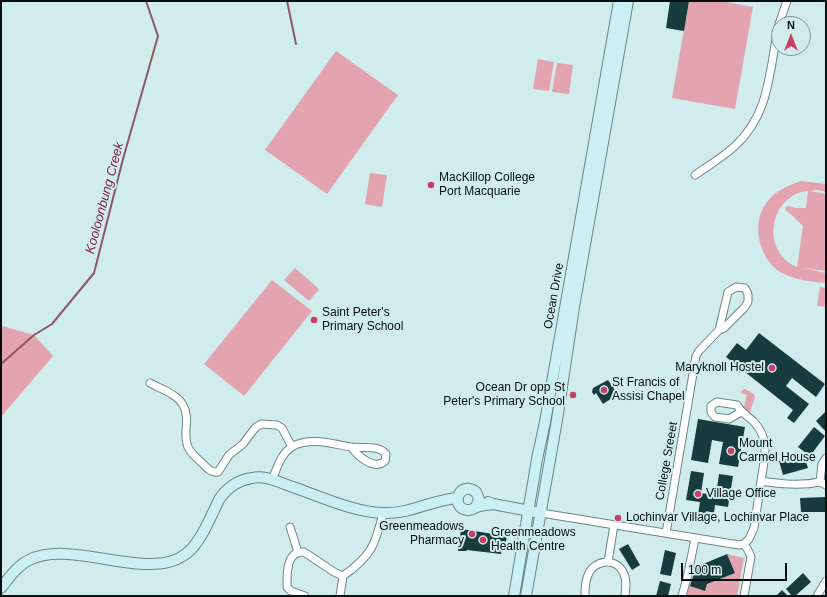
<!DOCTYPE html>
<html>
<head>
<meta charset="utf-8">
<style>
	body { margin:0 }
	#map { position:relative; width:827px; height:597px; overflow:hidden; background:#d0eced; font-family:Arial,sans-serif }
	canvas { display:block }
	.frame { position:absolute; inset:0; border:2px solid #060f10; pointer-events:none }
	.north { position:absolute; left:771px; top:16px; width:40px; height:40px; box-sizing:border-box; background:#d0eced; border:1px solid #7f9495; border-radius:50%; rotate:0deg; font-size:11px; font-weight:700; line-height:16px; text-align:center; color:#060f10 }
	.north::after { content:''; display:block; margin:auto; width:14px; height:18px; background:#cb3d66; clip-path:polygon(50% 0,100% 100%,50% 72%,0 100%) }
	.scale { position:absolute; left:681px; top:563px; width:106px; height:18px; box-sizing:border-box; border:2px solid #060f10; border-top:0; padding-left:5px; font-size:12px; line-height:14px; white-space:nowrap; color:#060f10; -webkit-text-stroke:3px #d0eced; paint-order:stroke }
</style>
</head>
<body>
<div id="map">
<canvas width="827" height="597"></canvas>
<div class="frame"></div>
<div class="north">N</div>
<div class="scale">100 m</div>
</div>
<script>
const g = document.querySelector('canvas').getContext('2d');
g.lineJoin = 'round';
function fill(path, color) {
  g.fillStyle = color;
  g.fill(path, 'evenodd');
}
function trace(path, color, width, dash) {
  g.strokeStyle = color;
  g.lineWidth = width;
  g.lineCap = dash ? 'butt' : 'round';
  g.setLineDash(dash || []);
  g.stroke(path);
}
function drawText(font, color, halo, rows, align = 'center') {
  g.font = font + ' Arial,sans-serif';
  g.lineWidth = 4;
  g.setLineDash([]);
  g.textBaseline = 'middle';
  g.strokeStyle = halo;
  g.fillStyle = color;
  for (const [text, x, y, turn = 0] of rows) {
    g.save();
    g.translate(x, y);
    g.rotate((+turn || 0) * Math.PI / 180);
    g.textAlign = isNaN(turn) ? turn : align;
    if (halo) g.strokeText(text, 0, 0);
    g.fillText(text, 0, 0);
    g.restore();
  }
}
fill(new Path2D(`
	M689,1H721L753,7L735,109L672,98Z
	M336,51L398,95L327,194L265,150Z
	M538,59L554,62L549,91L533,89Z
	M557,63L573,65L569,94L552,92Z
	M370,173L387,175L382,207L365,204Z
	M801,181L826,184V192L817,190L810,191L826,194V271L802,268L826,273V283C812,282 797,280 784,274C759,262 750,223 767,202C776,190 788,186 801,181ZM808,191L806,208H795L788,206L785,208L786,211L791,214L803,226L797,267C760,252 769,195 808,191Z
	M295,268L319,289L309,301L284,280Z
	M272,280L312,311L244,396L204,364Z
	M820,287L826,288V307L817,306Z
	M2,326L34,335L53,356L1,417V327Z
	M745,389L754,394L755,397L749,415L738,405L744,406L747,395L741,393L742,390Z
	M727,554L744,558L737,596H684L688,585L705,590L707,584L735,573Z`), '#e3a4af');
trace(new Path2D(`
	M287,1L296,44
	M1,364L34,335L52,324L94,273L123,159L158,36L146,1`), '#8e5863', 2);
fill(new Path2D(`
	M670,1H689L684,31L666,28Z
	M759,333L825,384L816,397L792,378L786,386L809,404L794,423L787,418L793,410L726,357L737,343L746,350Z
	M608,380L618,394L603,404L596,393L594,395L592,392L593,388Z
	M826,411V432L816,421Z
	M698,419L745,427L738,467L719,464L723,442L712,440L708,463L691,460Z
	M814,427L825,436L810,456L798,447Z
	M803,454L808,468L783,475L779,461Z
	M691,471L704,473L701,493L716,495L719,474L733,476L728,507L715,505L714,513L706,511V516L698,515L700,502L686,500Z
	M826,497V512H801L800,498Z
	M461,529L507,536L505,547H502L501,554L467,550L466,551H458Z
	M628,544L640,565L632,570L619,549Z
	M665,550L676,553L671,576L660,574Z
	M727,554L735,573L707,584L705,591L690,586L696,567Z
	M803,573L811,582L795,596H792L786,589Z
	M660,581L671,584L668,596H656Z
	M782,590L788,596H776Z`), '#173c3e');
const street = new Path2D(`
	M779,24L787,1
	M695,175C708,166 723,157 735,146C771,113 769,69 779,24
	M150,383C161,389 177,394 183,405C191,418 182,434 188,447C191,454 197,458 202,463C207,468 211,473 218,472L229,455L243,444L255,428L261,424L277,425L282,428L292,447
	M741,412L729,419L715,417L711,412V406L717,402L737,405C742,414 747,415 754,422C771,440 764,460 761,481
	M272,480C277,468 281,453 293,446C312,437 332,444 351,447C361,449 378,444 386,454L385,461C374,471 358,456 351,447
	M820,482L822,464L826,458
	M541,513L739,545L744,544L749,539L754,528L761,481C781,484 800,486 820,482L826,485
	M290,527L298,552
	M666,533L696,356L699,351L719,330L724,328L744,308L748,302V294L745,288L736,287L728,292L719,330
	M608,562L614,525
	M305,596L291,591L287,587C287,573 286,551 304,552L334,572L343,576
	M340,596L343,576C371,556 375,546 383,513
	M585,596C585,589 585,581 588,575C594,560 615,557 623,572C627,579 626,588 625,596
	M682,596L687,578L695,539
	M744,596L751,557L748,550L744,544
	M817,596L826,581`);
const secondary = new Path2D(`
	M488,502L493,504L535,512
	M476,507L479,499L476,492C457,479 450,511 469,510C472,510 474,508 477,507C482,505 488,505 493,504
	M1,588C9,578 17,566 29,560C72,538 150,584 187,553C202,541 211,515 220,498C228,487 238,480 252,478C266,475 281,483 293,487C319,496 356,513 384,513C411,514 431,500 458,498
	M514,596L537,459L545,422L619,1
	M526,596L557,420L574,307L628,1`);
trace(street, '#6d8688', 9);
trace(secondary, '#6d8688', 12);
trace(street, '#fff', 7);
trace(secondary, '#caf0f3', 10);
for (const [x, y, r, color] of [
	[431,185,4,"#cb3d66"],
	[314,320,4,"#cb3d66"],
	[772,368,4,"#cb3d66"],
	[604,390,4,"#cb3d66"],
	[573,395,4,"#cb3d66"],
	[731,451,4,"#cb3d66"],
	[698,494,4,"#cb3d66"],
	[618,518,4,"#cb3d66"],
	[472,534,4,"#cb3d66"],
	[483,540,4,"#cb3d66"]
]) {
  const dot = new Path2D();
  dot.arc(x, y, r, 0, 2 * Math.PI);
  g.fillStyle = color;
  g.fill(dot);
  trace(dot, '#d0eced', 1.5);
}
drawText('12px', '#060f10', '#d0eced', [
	["MacKillop College",439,178],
	["Port Macquarie",439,192],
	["Saint Peter's",322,313],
	["Primary School",322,327],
	["Maryknoll Hostel",764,368,"right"],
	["St Francis of",612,383],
	["Assisi Chapel",612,397],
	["Ocean Dr opp St",565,388,"right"],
	["Peter's Primary School",565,402,"right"],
	["Mount",739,444],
	["Carmel House",739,458],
	["Village Office",706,494],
	["Lochinvar Village, Lochinvar Place",626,518],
	["Greenmeadows",464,527,"right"],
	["Pharmacy",464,541,"right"],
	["Greenmeadows",491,533],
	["Health Centre",491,547]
], 'left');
drawText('12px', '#060f10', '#d0eced', [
	["Ocean Drive",554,296,-80],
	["College Sreeet",667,461,-80]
]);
drawText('italic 13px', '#801e3c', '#d0eced', [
	["Kooloonbung Creek",105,198,-75]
]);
</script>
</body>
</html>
